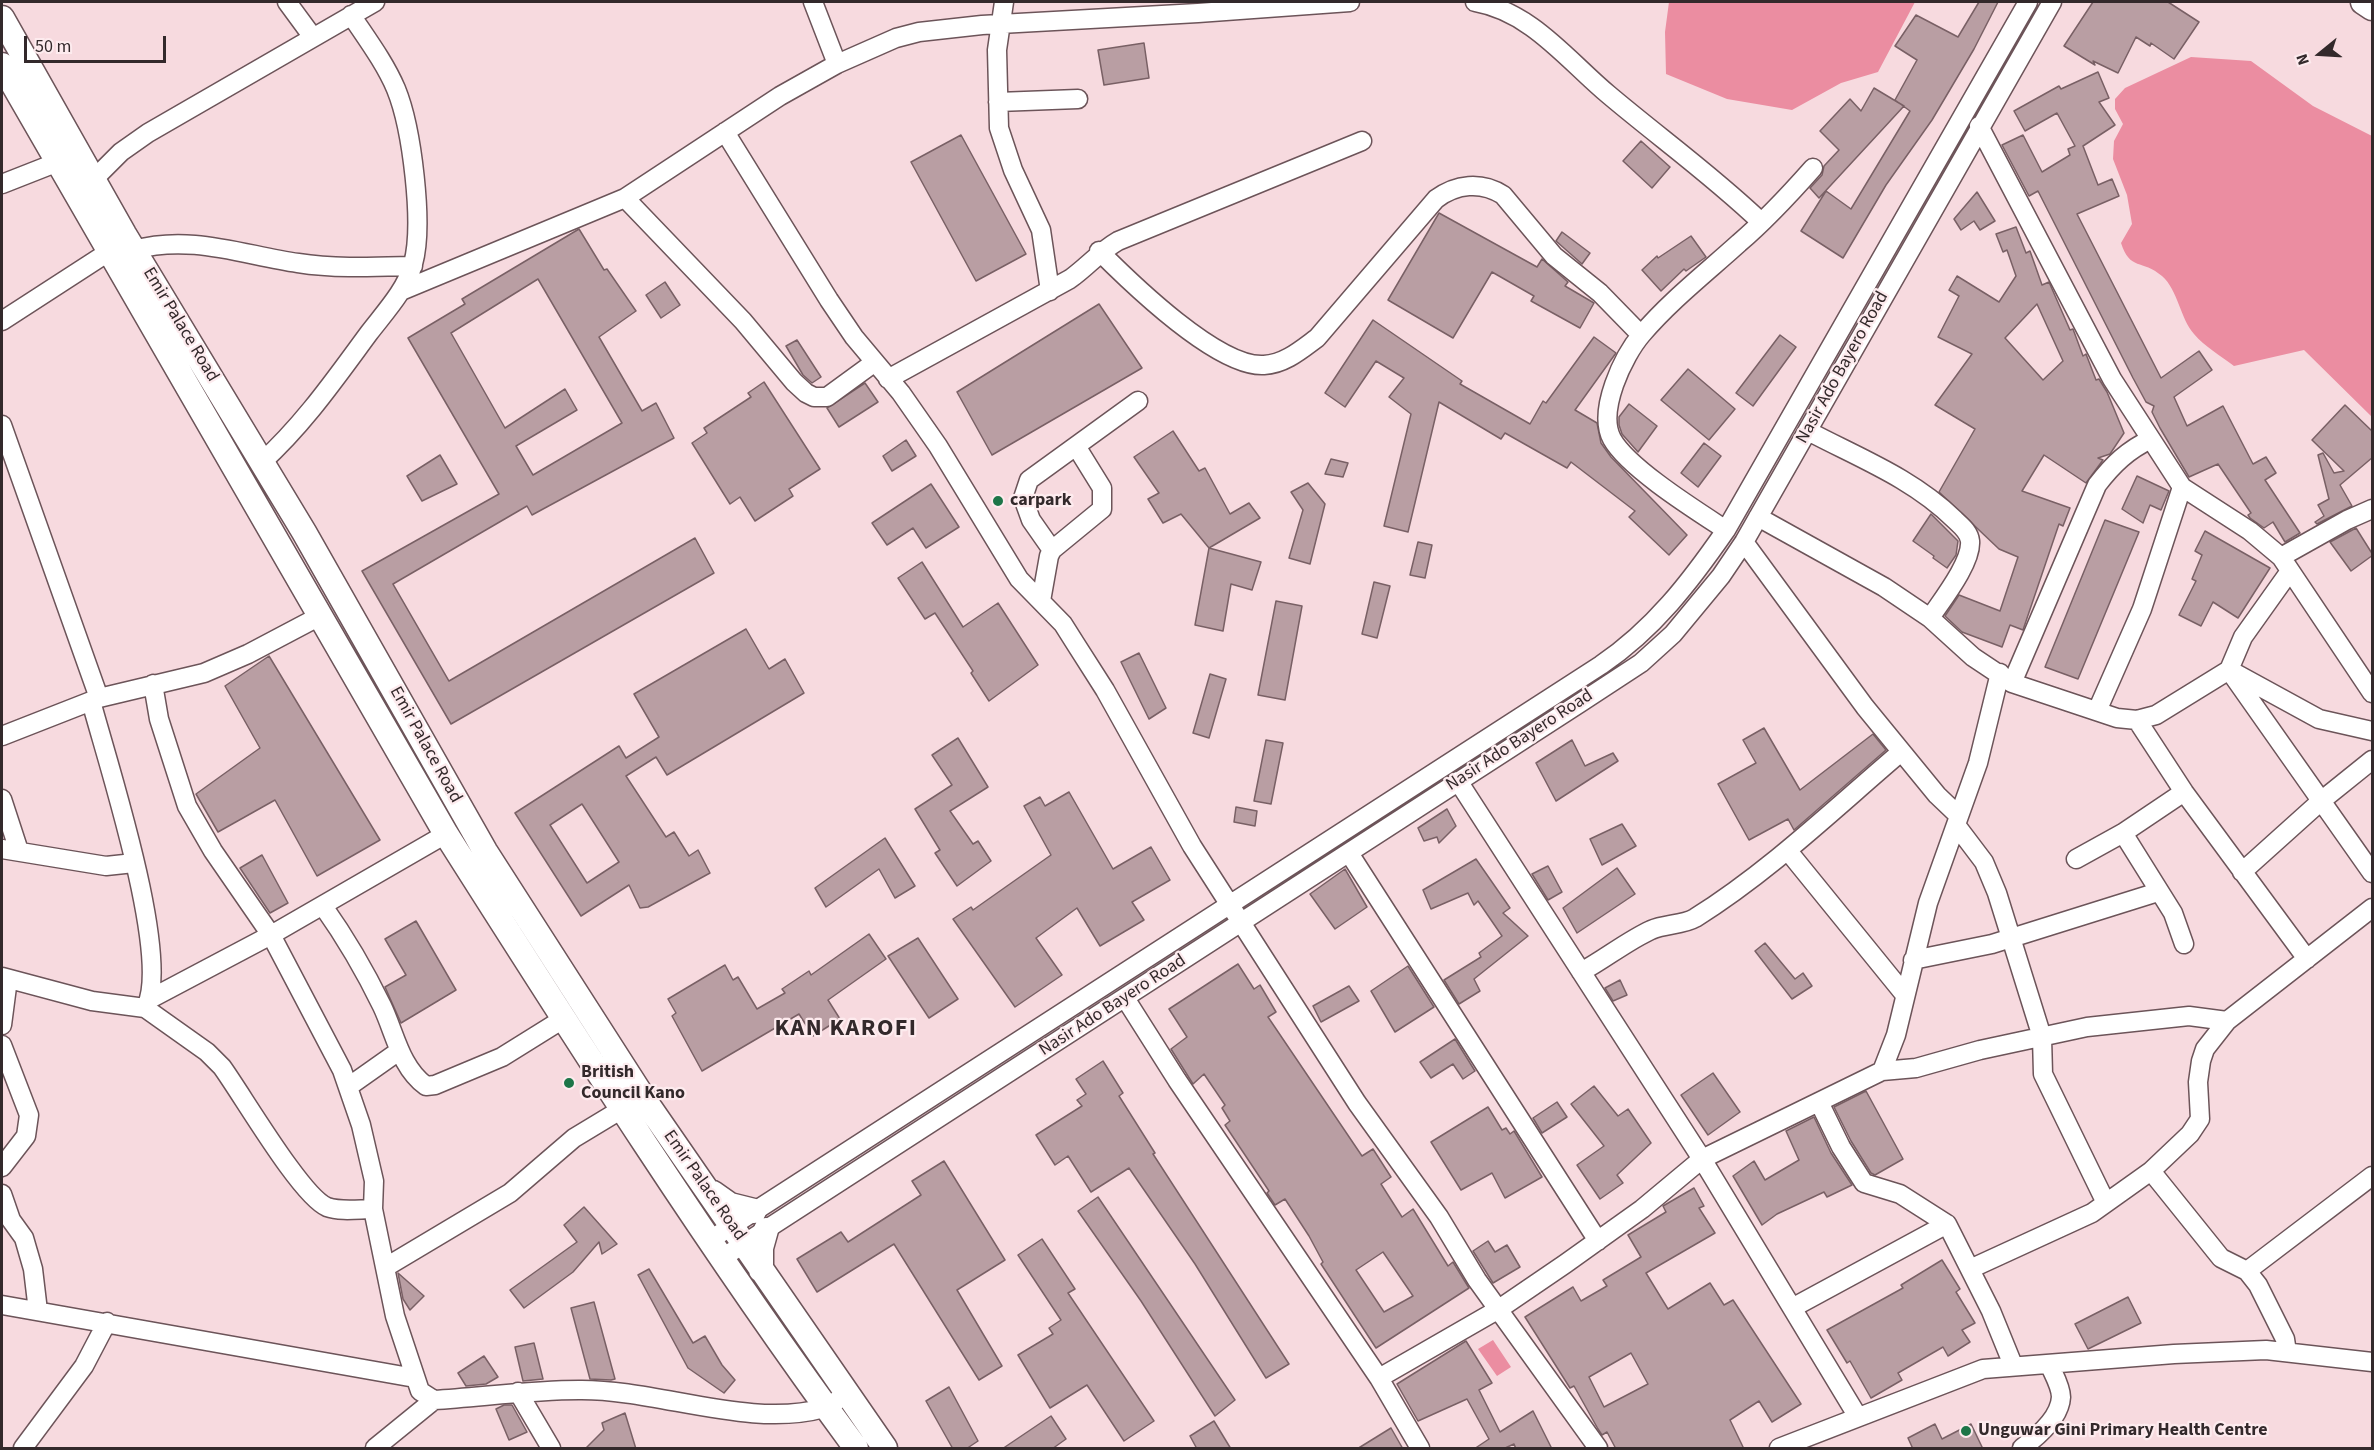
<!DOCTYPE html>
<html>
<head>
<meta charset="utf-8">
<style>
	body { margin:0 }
	#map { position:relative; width:2374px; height:1450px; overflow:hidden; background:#f7dadf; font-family:"Source Sans 3",sans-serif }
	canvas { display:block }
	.frame { position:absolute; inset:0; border:3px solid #33292b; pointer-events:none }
	.north { position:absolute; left:2290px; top:24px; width:60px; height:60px; -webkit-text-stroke:4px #fdebee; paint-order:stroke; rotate:252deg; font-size:16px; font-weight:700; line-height:24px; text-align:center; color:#33292b }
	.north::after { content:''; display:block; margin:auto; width:21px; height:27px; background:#33292b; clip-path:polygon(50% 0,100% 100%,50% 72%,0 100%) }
	.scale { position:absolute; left:24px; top:36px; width:142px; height:27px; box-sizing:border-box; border:3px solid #33292b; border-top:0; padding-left:8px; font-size:18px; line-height:21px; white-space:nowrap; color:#33292b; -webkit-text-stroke:4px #fdebee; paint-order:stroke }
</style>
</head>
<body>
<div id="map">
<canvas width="2374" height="1450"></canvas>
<div class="frame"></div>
<div class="north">N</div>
<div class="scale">50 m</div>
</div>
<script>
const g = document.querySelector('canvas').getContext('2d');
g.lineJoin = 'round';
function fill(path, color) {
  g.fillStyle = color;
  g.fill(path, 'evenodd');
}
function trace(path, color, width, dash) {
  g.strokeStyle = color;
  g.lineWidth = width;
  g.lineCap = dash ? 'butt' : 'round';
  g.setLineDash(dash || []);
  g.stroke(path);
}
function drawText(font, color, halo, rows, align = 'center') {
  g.font = font + ' "Source Sans 3",sans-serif';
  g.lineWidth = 4.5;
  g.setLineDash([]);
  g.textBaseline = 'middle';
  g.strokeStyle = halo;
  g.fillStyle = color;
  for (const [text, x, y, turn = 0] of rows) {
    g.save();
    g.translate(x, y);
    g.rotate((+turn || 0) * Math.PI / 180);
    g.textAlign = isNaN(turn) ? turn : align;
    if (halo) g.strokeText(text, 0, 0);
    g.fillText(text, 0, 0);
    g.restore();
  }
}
fill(new Path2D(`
	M1669,2H1915L1878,72L1841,83L1792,110L1727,99L1666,74L1665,32Z
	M2191,57L2251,61L2313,106L2372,136V417L2304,350L2234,366C2221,356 2204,346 2194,334C2180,318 2178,290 2162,276C2142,259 2130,271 2121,243L2132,224L2127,195L2113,159L2114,141L2123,124L2115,109V99L2125,88Z
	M1493,1340L1511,1367L1497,1376L1478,1349Z`), '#eb8da1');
const building = new Path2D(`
	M1979,2H1998L1974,49L1932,120L1886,185L1843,258L1801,231L1826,191L1851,209L1910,111L1895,100L1917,60L1895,46L1916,15L1958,37Z
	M2093,2H2168L2199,22L2174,59L2151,43L2150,46L2136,37L2118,73L2093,61L2095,65L2064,46Z
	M1144,43L1149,78L1104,85L1098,50Z
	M2098,72L2109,98L2099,102L2115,125L2083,146L2098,185L2112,179L2119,196L2077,214L2161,378L2199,351L2212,370L2174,397L2187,426L2223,406L2253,464L2266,457L2276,473L2265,480L2300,533L2285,542L2273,522L2264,528L2250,518L2248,515L2251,513L2218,464L2189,477L2160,428L2152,412L2154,406L2146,402L2133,378L2038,191L2029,196L2002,145L2023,135L2042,172L2070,155L2068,149L2075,146L2057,113L2025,131L2014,111L2059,86L2061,89Z
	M1874,88L1904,106L1819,198L1810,188L1822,175L1824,166L1839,150L1820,131L1850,99L1861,111Z
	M961,135L1026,254L976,281L911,162Z
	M1641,141L1670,167L1652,188L1623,161Z
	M1977,192L1995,221L1980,230L1974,221L1961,230L1954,219Z
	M1439,213L1537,267L1542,259L1568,282L1565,286L1594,303L1580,328L1531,301L1534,296L1492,272L1453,338L1388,300Z
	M2016,227L2026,253L2030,251L2042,285L2049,282L2070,330L2073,329L2083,356L2086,354L2096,380L2099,379L2107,392L2124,433L2110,454L2098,458L2103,460L2086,483L2044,455L2022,491L2070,508L2063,526L2059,524L2023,630L2010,625L2002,647L1962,632L1945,616L1959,595L2000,611L2018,557L1999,549L1939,492L1975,429L1935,405L1972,354L1938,337L1959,296L1949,290L1957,276L1999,302L2016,276L2007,250L2003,252L1996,234ZM2037,304L2063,361L2043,380L2005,338Z
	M579,229L604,270L607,269L636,311L599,337L642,411L656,403L674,438L532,515L527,506L393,584L449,681L695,538L714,573L451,724L362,571L499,494L408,338L465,304L462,299ZM538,279L622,423L533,475L516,446L577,410L565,389L505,428L451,333Z
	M1562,232L1590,253L1582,264L1556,241Z
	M1691,236L1706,257L1686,271L1684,269L1661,291L1642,270L1657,256L1658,258Z
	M665,282L680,305L661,318L646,295Z
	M1099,304L1142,368L992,455L957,392Z
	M1373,320L1462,381L1460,384L1530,424L1543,401L1546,403L1594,337L1616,353L1575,410L1597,423L1601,443L1611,457L1687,535L1669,555L1629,517L1635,511L1571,462L1567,468L1505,433L1501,439L1439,402L1408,532L1384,526L1411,414L1389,397L1404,378L1376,361L1345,407L1325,393Z
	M1780,335L1796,347L1753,406L1736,393Z
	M797,340L821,377L812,383L803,375L786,346Z
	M1688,369L1735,409L1709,440L1661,400Z
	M764,382L820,469L789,489L793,496L755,521L740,497L730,504L692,443L707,433L704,428L751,397L748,393Z
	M865,383L878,402L839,427L827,408Z
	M1629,404L1657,426L1638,452L1622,434L1619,425V417Z
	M2345,405L2373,432V457L2340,485L2352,506L2317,524L2315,522L2324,516L2318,505L2329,499L2318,455L2323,453L2334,473L2344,471L2312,440Z
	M1173,431L1199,471L1205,468L1230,514L1249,503L1260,518L1209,548L1181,514L1163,523L1148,499L1159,493L1134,457Z
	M906,440L916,456L892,471L883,456Z
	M1704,443L1721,456L1698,487L1681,473Z
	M440,455L457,484L422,501L407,476Z
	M1331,459L1348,463L1343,477L1325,474Z
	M2137,476L2169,491L2161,510L2150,505L2143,523L2122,509Z
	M1308,483L1325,504L1310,564L1289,558L1303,510L1291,492Z
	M931,484L959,527L926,548L913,528L887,545L872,523Z
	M1931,514L1958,541L1956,555L1947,568L1933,558L1934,556L1913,541Z
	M2105,520L2139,532L2078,679L2045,667Z
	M2356,528L2373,555L2351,571L2330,542Z
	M2205,531L2270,568L2238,618L2213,602L2201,626L2179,615L2196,581L2192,579L2202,555L2195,551Z
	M1418,542L1432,545L1425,578L1410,575Z
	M1209,548L1261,562L1252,590L1231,584L1223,631L1195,625Z
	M922,562L963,627L998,603L1038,665L989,701L971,673L973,671L935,613L925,619L898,578Z
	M1374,582L1390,586L1377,638L1362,634Z
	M1276,601L1302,606L1285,700L1258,695Z
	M746,629L769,669L785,659L804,693L667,775L656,757L626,776L666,837L674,832L689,856L698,850L710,873L648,907L640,908L629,885L581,916L515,813L619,746L626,758L659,737L634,694ZM582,804L619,862L587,883L550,825Z
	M1139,653L1166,708L1149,719L1121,662Z
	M269,656L380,840L317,876L275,800L218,832L196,794L260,748L225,686Z
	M1210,674L1226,679L1209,738L1193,733Z
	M1764,728L1800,790L1873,734L1886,750L1794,830L1788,819L1749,840L1718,784L1756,763L1743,740Z
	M958,738L988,787L950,811L973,844L978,841L991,861L957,886L935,853L940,850L915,809L952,785L932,755Z
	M1266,740L1283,743L1271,804L1254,801Z
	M1572,740L1585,766L1613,753L1618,761L1556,801L1536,763Z
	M1069,792L1113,869L1151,847L1170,880L1132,902L1144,920L1100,946L1077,908L1036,938L1062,975L1015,1007L953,919L971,907L973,910L1051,855L1024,806L1040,797L1045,806Z
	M1236,807L1257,811L1255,826L1234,822Z
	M1447,809L1456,826L1439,843L1437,837L1424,841L1418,828Z
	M1622,824L1636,846L1602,865L1590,839Z
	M885,838L915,886L895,898L879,869L826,907L815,888Z
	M262,855L288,903L270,913L240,868Z
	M1476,859L1510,908L1503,913L1528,936L1474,979L1480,991L1459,1004L1444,980L1481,957L1479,953L1502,936L1478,901L1474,905L1468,893L1431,909L1423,890Z
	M1548,866L1562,892L1548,900L1532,874Z
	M1617,868L1635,894L1577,933L1563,908Z
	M1345,869L1367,907L1335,929L1310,894Z
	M416,921L456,990L401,1023L385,987L406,975L385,939Z
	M869,934L886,959L828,1000L840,1019L813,1036L799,1014L702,1071L672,1016L676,1013L668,999L725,965L733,980L738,977L757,1009L785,993L782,989L809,971L811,975Z
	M918,938L958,999L929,1018L888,956Z
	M1765,943L1795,979L1803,973L1812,986L1792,999L1755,951Z
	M1238,964L1254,989L1260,985L1276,1012L1268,1017L1362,1156L1373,1149L1391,1177L1381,1184L1402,1217L1413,1209L1448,1266L1453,1262L1469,1288L1376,1348L1321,1264L1323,1262L1309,1236L1285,1199L1275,1205L1267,1193L1269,1191L1225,1125L1230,1121L1222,1108L1225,1105L1204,1074L1193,1084L1171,1049L1187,1037L1169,1009ZM1383,1252L1413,1296L1384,1312L1356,1270Z
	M1408,966L1434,1007L1395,1032L1371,991Z
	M1620,980L1627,995L1613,1001L1605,988Z
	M1349,986L1359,1001L1321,1022L1313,1006Z
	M1455,1039L1475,1071L1463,1079L1453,1064L1431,1078L1420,1062Z
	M1103,1061L1123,1093L1119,1096L1155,1153L1153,1154L1289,1364L1266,1378L1195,1264L1129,1168L1091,1192L1068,1156L1055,1165L1036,1135L1082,1106L1077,1100L1086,1094L1076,1079Z
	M1713,1073L1740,1112L1708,1135L1681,1095Z
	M1594,1086L1618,1116L1628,1109L1651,1143L1617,1175L1623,1183L1600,1199L1577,1165L1604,1146L1571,1104Z
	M1866,1091L1903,1159L1875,1175L1871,1173L1851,1141L1834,1107Z
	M1557,1102L1567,1117L1542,1133L1533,1118Z
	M1488,1107L1502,1130L1506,1128L1510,1134L1514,1131L1542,1177L1505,1198L1492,1173L1461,1190L1431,1142Z
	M1814,1117L1831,1153L1852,1185L1827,1197L1824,1192L1777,1214L1762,1225L1733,1176L1754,1161L1765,1180L1799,1160L1786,1131Z
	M944,1161L1005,1260L957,1290L1002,1366L979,1380L894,1244L817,1292L797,1259L841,1232L848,1242L921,1195L912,1181Z
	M1694,1188L1704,1206L1699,1208L1715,1233L1646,1273L1668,1309L1710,1283L1724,1305L1733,1300L1801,1404L1772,1422L1759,1401L1730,1420L1744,1449H1616L1607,1432L1602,1435L1598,1429L1574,1386L1570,1388L1525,1317L1573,1287L1581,1301L1607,1286L1603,1280L1641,1257L1628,1235L1666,1212L1663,1206ZM1631,1353L1648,1384L1604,1407L1589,1377Z
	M1098,1197L1235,1400L1215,1416L1141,1301L1078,1211Z
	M584,1207L617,1244L602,1254L599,1242L573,1272L524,1308L510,1290L577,1242L564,1225Z
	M1042,1239L1075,1289L1068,1293L1154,1421L1124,1441L1087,1385L1050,1408L1018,1355L1053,1334L1049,1328L1061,1320L1018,1255Z
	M1488,1241L1495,1252L1507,1245L1520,1267L1493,1283L1473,1251Z
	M1942,1260L1960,1289L1956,1292L1975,1323L1962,1330L1970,1342L1948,1356L1943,1347L1898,1373L1902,1380L1871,1398L1850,1361L1847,1363L1827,1330L1903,1288L1901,1285Z
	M649,1269L693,1343L705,1336L722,1365L735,1380L724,1393L688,1368L638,1275Z
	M398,1273L424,1296L410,1310L403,1299Z
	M2128,1297L2141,1323L2088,1349L2075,1324Z
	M594,1302L615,1379L611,1380L590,1379L571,1308Z
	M1466,1341L1492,1383L1479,1390L1500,1432L1533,1411L1552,1449H1516L1514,1444L1503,1449H1474L1489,1439L1467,1399L1418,1421L1397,1384Z
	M534,1343L543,1379L523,1381L515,1347Z
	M484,1356L498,1377L486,1384L466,1386L458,1373Z
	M949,1387L978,1441L966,1449H953L926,1401Z
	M504,1405H512L527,1432L509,1440L496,1409Z
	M625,1413L636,1449H585L604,1430L602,1423Z
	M1051,1416L1066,1439L1052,1449H1002Z
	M1214,1421L1231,1449H1197L1190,1436Z
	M1935,1424L1942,1439L1971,1424L1983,1449H1913L1908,1438Z
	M1391,1428L1403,1449H1357Z`);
fill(building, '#b99ea3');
trace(building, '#796065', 1.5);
const minor = new Path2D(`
	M287,2L312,36
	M813,2L837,64
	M1004,2L997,50L999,128L1013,170L1041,230L1050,291
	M1475,2C1532,12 1568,61 1609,95C1660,138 1713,176 1761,222
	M998,102L1078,99
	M1979,126L2112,379L2182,487L2250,531L2281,557L2372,693
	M725,132L829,300L854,337L901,393L938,446L1019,579L1063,624L1075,643L1105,690L1192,846L1357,1103L1439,1217L1477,1280L1598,1448
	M94,179L121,152L148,133L375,2
	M2,184L58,162
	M625,198L743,321L794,382L806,393L814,397H827L875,362
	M134,250C190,234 243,255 298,263C336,269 375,267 413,266
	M1099,251C1132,284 1218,368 1264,365C1285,364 1302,349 1317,338L1436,199C1456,184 1481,181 1503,195L1554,256L1600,293L1641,335
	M401,291L625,198L780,96L837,64L896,38L919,32L982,25L1198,13L1350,2
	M2,321L110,251
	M888,379L1070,279C1087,267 1099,252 1118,241L1362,141
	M2,425L99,698
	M1808,431C1859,458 1912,478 1954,519C1960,525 1969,531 1970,541C1972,562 1942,600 1930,618
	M261,463C304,424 335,379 369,333C385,312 406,290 413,264C424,225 412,128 396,89C385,63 367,39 351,15
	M1758,517L1884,587L1930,618L1973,657L2012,683L2117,718L2137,720L2156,715L2229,670L2243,637L2290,571
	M1726,530C1697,511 1628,468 1612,439C1597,411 1623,356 1642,334C1670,301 1707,272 1739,243C1766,220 1790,194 1813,168
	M1744,542L1865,707L1937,795L1959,816
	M1052,550L1031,520L1023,498L1029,480L1138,401
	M2281,557L2347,520L2372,509
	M1041,601L1049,556L1052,550L1102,509V488L1076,446
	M2229,670L2372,873
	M2233,672L2319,719L2372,731
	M2012,683L2097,485C2113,464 2128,450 2151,439
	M153,684L159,719L187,806L213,851L271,935L342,1070L361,1125L374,1181L373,1209L395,1316L420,1391L434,1400C482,1397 531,1390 579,1390C657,1389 750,1429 824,1408C832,1406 840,1398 846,1393
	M91,701C107,761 171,956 146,1007
	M2097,711L2142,609L2182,487
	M2137,720L2184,792L2307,959
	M2,736L99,698L204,673L248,654L320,616
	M1458,781L1702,1159L1858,1417
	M2,799L19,851
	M1956,825L1984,862L1997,893L2042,1037L2043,1074L2106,1203
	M2123,833L2173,913L2184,944
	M2,849L106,866L134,863
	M1788,851L1905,995
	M1349,853L1598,1241
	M2076,859L2123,833L2184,792
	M2242,872L2321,801L2372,760
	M323,906C345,937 365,971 382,1006C395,1033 400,1067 426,1086L435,1085L502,1057L563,1019
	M1913,960L1992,944L2158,892
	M1581,972C1605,959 1627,941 1651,930C1665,924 1683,925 1695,918C1770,871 1834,809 1901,752
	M2,977L92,1001L145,1008L207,1052L222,1067C243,1096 301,1196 327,1207C341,1212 359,1209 373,1209
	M1125,998L1177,1080L1379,1378L1420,1448
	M150,999L271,935L446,834
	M2,1025L8,979
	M2,1045L29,1115L26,1136L2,1167
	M1882,1071L1896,1035L1928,903L1978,763L2000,673
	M348,1087L399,1051
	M1819,1102L1841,1147L1864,1183L1900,1194L1947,1224L1991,1311L2013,1365
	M2151,1171L2221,1258L2247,1271L2258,1285L2285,1339L2287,1352
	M2,1194L11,1220L24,1238L33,1269L38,1311
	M710,1240L1601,665C1654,629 1690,582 1726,530L2028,2
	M722,1258L1580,703L1641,663L1673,634L1721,576L1744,542L2052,2
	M386,1267L510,1193L574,1138L622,1109
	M1970,1269L2092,1213L2151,1171L2190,1134L2200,1119L2198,1082L2201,1061L2205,1049L2227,1021L2372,908
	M2247,1271L2372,1176
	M2,1305L415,1378
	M1792,1308L1947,1224
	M1379,1378L1499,1309L1565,1264L1642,1209L1702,1159L1882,1071L1916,1068L1980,1050L2087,1027L2189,1016L2227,1021
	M518,1392L551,1448
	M23,1448L84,1366L107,1322
	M375,1448L434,1400
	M1779,1448L1983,1369L2174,1354L2266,1350L2372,1362
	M2022,1448C2037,1437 2060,1418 2061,1397C2061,1387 2054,1375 2050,1366`);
const major = new Path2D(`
	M2363,2L2372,8
	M2,18L124,234L304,532L485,851L648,1105L885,1448
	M2,65L446,834C578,1042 710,1250 856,1448
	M713,1193L730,1205L754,1211
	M761,1270V1248L766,1230`);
trace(minor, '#6c5459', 21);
trace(major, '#6c5459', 27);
trace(minor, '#fff', 18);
trace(major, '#fff', 24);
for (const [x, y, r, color] of [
	[998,501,6,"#1d7548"],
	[569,1083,6,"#1d7548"],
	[1966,1431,6,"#1d7548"]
]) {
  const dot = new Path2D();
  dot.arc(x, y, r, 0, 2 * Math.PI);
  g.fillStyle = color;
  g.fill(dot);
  trace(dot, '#fdebee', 2);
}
drawText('18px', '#33292b', '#fdebee', [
	["Emir Palace Road",180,325,59],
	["Nasir Ado Bayero Road",1843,368,-61],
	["Nasir Ado Bayero Road",1520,741,-33],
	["Emir Palace Road",425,745,61],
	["Nasir Ado Bayero Road",1113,1006,-33],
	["Emir Palace Road",704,1186,55]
]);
drawText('bold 18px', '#33292b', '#fdebee', [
	["carpark",1010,501],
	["British",581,1073],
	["Council Kano",581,1094],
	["Unguwar Gini Primary Health Centre",1978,1431]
], 'left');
g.letterSpacing = '1.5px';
drawText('bold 24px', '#33292b', '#fdebee', [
	["KAN KAROFI",846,1030]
]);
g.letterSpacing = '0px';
</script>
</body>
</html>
